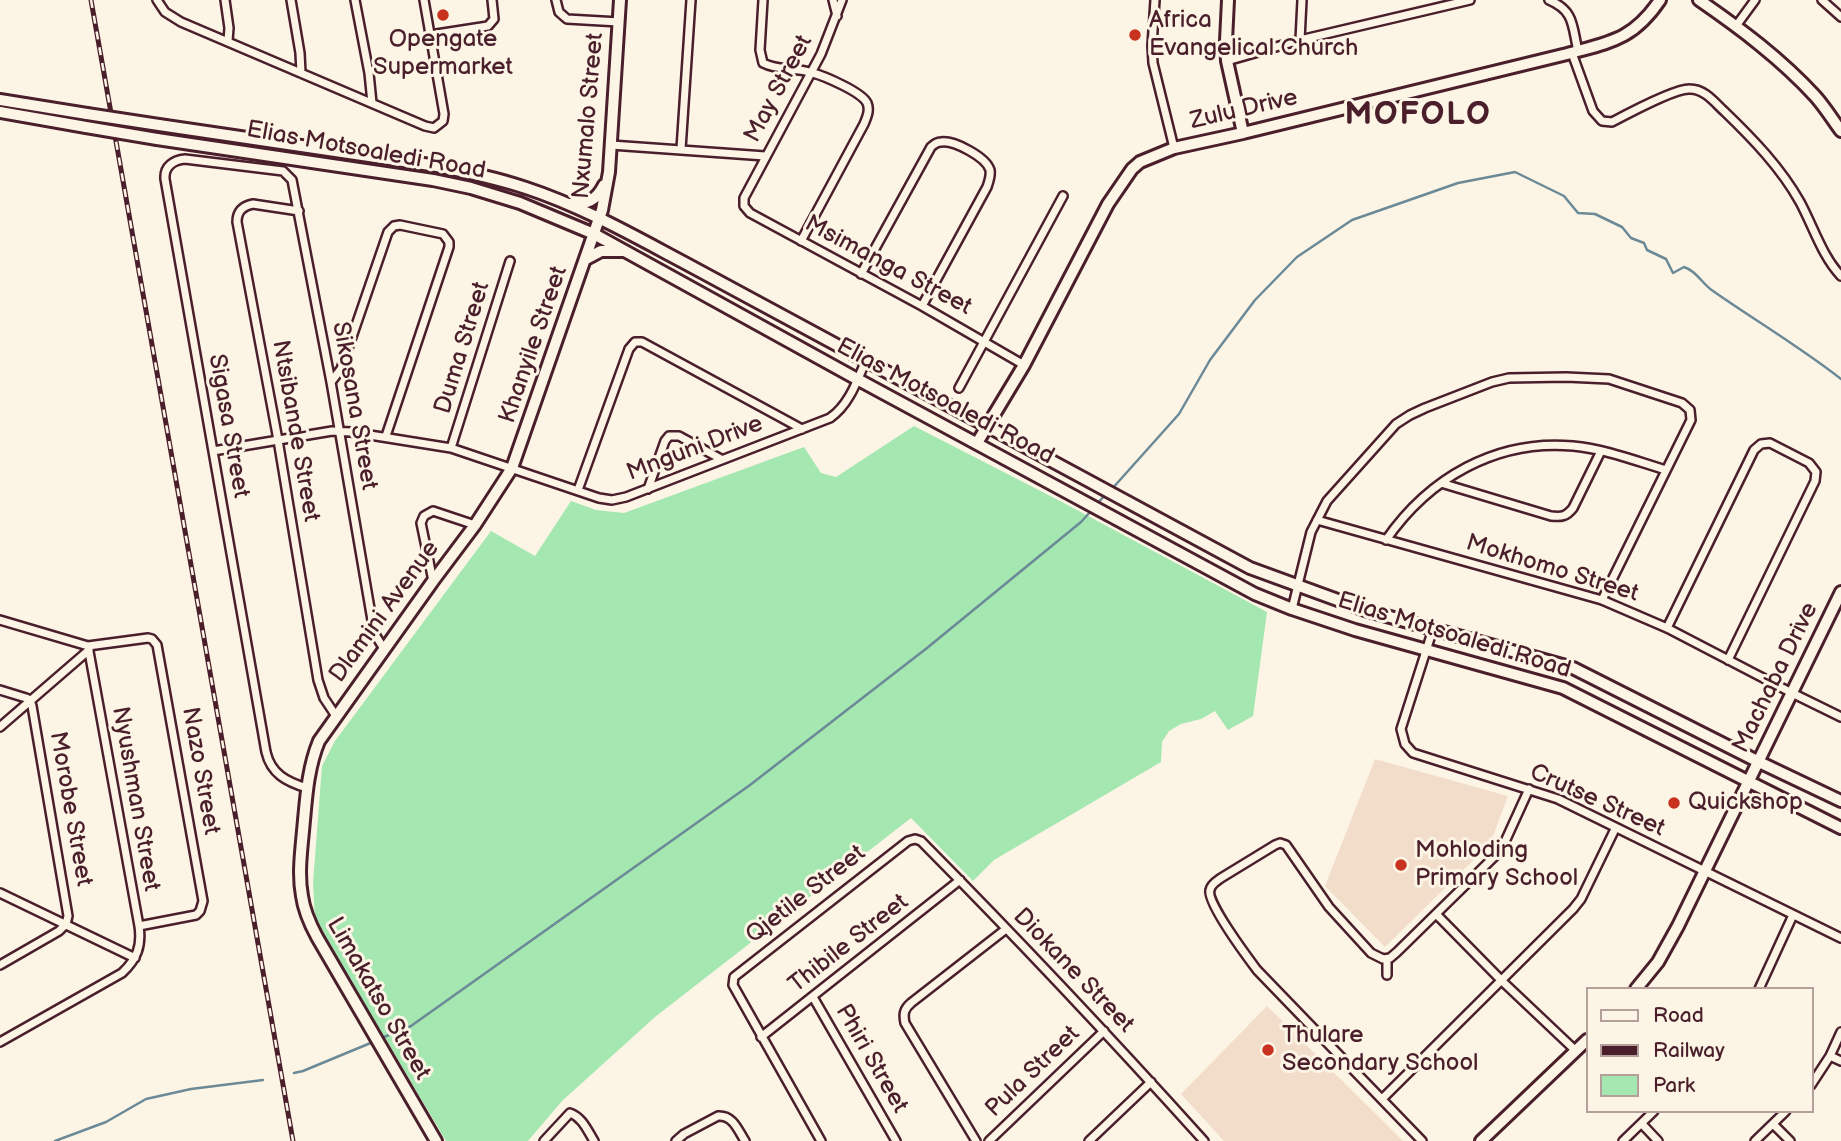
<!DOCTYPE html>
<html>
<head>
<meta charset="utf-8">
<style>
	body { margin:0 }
	#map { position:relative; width:1841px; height:1141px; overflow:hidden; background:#fcf5e5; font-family:"Balsamiq Sans",sans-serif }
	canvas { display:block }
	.legend { position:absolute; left:1586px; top:987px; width:228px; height:126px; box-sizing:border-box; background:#fcf5e5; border:2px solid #b59f9b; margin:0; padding:9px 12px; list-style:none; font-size:21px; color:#4a1f2b }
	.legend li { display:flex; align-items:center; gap:14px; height:35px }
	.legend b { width:35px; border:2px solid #b59f9b }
</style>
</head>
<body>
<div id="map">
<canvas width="1841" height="1141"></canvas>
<ul class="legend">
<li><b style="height:9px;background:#fcf5e5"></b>Road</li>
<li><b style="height:9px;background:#4a1f2b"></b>Railway</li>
<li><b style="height:19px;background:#a4e7b1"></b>Park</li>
</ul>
</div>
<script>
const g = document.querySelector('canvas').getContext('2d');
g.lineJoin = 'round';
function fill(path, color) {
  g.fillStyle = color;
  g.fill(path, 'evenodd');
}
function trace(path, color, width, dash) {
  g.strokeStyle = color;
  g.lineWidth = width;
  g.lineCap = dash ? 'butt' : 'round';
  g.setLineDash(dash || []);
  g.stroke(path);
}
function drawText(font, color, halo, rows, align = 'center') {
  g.font = font + ' "Balsamiq Sans",sans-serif';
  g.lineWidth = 6;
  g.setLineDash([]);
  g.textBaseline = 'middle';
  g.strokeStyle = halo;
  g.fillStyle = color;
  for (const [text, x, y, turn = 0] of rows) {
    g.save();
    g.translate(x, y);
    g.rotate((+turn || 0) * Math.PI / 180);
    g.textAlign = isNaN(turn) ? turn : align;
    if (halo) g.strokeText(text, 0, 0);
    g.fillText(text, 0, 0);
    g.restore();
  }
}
fill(new Path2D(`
	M1375,759L1508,796L1490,844L1385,947L1325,886Z
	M1267,1006L1403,1141H1224L1181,1094Z`), '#f2ddcb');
fill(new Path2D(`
	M914,426L1062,502L1267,612L1253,716L1228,730L1215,711L1201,719L1181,724L1169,731L1162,742L1161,762L994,860L973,881L911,818L655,1017L562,1101L528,1141H446L315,920L313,883L322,766L335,741L491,531L535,556L571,501L596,510L624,513L804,447L821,473L836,477Z`), '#a4e7b1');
trace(new Path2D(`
	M1111,490L1179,414L1210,360L1255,300L1297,257L1352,220L1458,183L1515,172L1564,196L1578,213L1595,214L1622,227L1631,238L1644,243L1647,250L1666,259L1673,273L1684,267C1697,271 1702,284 1713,291C1756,321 1800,347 1841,379
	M1096,505L1106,494
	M379,1039L411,1026L750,785L927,648L1081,522L1092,510
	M294,1073L303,1071L373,1042
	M55,1141L106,1122L146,1099L191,1089L263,1080`), '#6b8996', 2.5);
const street = new Path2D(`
	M157,0L165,12L181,22L425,126L434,128L443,121L444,114L424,0
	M225,0L229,28L228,41
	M291,0L300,53L301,73
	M355,0L369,73L372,103
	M556,0L559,12L567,19L619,22
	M763,0L760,50L763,63C778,71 797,67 813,73C824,76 862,92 867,103C870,110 867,117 864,124L801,241
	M833,0L837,16
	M842,0L821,54L744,198V206L750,213L922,306L1024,365
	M1155,0L1152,46L1153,63L1174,148
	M1549,0C1575,11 1572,26 1578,51
	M1822,0L1841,17
	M1736,26L1755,0
	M430,35L488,26L494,19L492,0
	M1300,40L1302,0
	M1572,53L1593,111L1602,121L1612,122C1627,114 1676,88 1690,89C1705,89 1715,103 1725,112C1753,139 1781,168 1800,202C1813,226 1822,256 1841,276
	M1227,61L1300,40L1470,0
	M611,145L765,156
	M681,149L691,0
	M299,211L253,204C243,206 237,211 237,222L278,440L318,680L324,698L336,716
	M861,274L931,147C935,144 936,142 941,142C954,140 986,157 990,170C991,176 989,181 987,187L922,306
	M331,382L341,369L388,232L394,226L400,225L443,234L449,242V247L386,436
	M959,388L1063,196
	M451,448L510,261
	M213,451L332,431L351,432L451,448L599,498L612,500L626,497L830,418C849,405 857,381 866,360
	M1441,483L1551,516C1561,517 1566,517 1573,508L1601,451
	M648,489L665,441L669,436H679L721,459
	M578,490L629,349L635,342H642L802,429
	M1317,520L1602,600L1667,628L1792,693L1841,717
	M1386,540C1429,478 1496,439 1573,446C1605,449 1636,461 1666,470
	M433,581L421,523L424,516L433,511L475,525
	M1292,609L1311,532L1327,501L1396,424L1410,415L1425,408L1492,382L1509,378L1566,377L1609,379L1682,403L1690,410L1691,420L1602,600
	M0,620L88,646L148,638L152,639L157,645L203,901L200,911L196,915L139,926
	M1667,628L1754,450L1761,444L1770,443L1809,463L1816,472L1815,481L1728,660
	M1433,629L1401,729L1405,744L1413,753L1558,799L1841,938
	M0,690L26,698L30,700L32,706L68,916L66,924L59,931L0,965
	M0,727L89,650
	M307,788C287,782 271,774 266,752L165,179C164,166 174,160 185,159L283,171L292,180L331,382L373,626L376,636L384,649
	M0,893L135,958
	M1437,915L1502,981L1576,1051
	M1387,959V975
	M1759,989L1793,915
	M813,997L896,1141
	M761,1037L960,880
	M0,1042L122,973C137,959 142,946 139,926L88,646
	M1830,1056L1841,1061
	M1811,1085L1830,1056L1841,1032
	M1382,1099L1573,909L1581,899L1615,829
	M1642,1124L1658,1141
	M1773,1124L1790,1141
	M544,1141L570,1113C583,1118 587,1130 594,1141
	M676,1141L684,1134L718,1116C733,1115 738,1130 745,1141
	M821,1141L733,985L734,977L908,841L915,839L921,841C1018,939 1112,1039 1204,1141
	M976,1141L905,1023C903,1014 904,1009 911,1003L1006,929
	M989,1141L1104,1031
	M1089,1141L1151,1082
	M1422,1141L1257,970C1248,958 1206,902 1210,890C1211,884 1217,881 1221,878L1275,845L1280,843L1286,845L1329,907L1371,953L1383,959L1390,958L1397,952L1496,855L1503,846L1529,789
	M1623,1141L1654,1111
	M1755,1141L1786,1111`);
const secondary = new Path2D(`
	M1228,0L1226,41L1227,61L1243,133
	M1699,0C1741,29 1781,59 1815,96C1825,107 1832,119 1841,131
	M0,100L87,114
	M0,112L86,127
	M159,125L437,166C467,172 497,178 526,188C581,206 632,235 683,262L1250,568L1365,610L1573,668L1759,762L1841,801
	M157,139L433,180L471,188L520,203L594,234L857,379L1255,594L1292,609L1355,630L1563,688L1841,828
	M570,204C587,204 596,201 604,185
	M586,259L601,251H622
	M977,443L1024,365L1108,204L1132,169L1140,162L1174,148L1243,133L1567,54C1610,42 1633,40 1660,0
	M1636,989L1658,962L1678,926L1841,592
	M436,1141L317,937C310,924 304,911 302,896C298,875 301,853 303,831C306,801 307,770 319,741L433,581L475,525L512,468L602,210L609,172L620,0
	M1481,1141L1587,1040`);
trace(street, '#4a1f2b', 12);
trace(secondary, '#4a1f2b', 16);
trace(street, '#fcf5e5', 7);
trace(secondary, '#fcf5e5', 10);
const rail = new Path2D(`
	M91,0L293,1141`);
trace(rail, '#4a1f2b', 5);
trace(rail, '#fcf5e5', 2.5, [8]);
const secondaryBridge = new Path2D(`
	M87,114L159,125
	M86,127L157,139`);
trace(secondaryBridge, '#4a1f2b', 16, []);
trace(secondaryBridge, '#fcf5e5', 10);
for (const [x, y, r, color] of [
	[443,15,7,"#c8321e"],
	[1135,35,7,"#c8321e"],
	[1674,803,7,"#c8321e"],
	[1401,865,7,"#c8321e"],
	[1268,1050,7,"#c8321e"]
]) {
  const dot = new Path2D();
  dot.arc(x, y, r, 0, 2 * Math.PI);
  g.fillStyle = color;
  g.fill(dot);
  trace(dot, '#fcf5e5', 2.5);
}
drawText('24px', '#4a1f2b', '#fcf5e5', [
	["Africa",1149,21],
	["Evangelical Church",1149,49],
	["Opengate",443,40,"center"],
	["Supermarket",443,68,"center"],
	["Quickshop",1688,803],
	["Mohloding",1415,851],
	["Primary School",1415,879],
	["Thulare",1282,1036],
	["Secondary School",1282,1064]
], 'left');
drawText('24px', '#4a1f2b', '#fcf5e5', [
	["May Street",779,89,-62],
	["Zulu Drive",1244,110,-13],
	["Nxumalo Street",589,116,-85],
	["Elias Motsoaledi Road",366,151,10],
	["Msimanga Street",888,266,28],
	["Khanyile Street",534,345,-71],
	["Duma Street",463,348,-73],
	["Elias Motsoaledi Road",945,402,28],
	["Sikosana Street",354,406,80],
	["Sigasa Street",228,426,80],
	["Ntsibande Street",295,431,80],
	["Mnguni Drive",695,449,-21],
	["Mokhomo Street",1552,569,17],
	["Dlamini Avenue",385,612,-54],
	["Elias Motsoaledi Road",1454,636,17],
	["Machaba Drive",1776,678,-64],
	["Nazo Street",200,771,80],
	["Nyushman Street",135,799,80],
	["Crutse Street",1597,801,24],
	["Morobe Street",70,809,80],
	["Qjetile Street",806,895,-38],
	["Thibile Street",849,944,-38],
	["Diokane Street",1073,971,46],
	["Limakatso Street",378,999,60],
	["Phiri Street",871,1059,60],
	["Pula Street",1033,1072,-44]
]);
g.letterSpacing = '2px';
drawText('bold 32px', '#4a1f2b', '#fcf5e5', [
	["MOFOLO",1418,116]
]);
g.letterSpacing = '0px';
</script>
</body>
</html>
